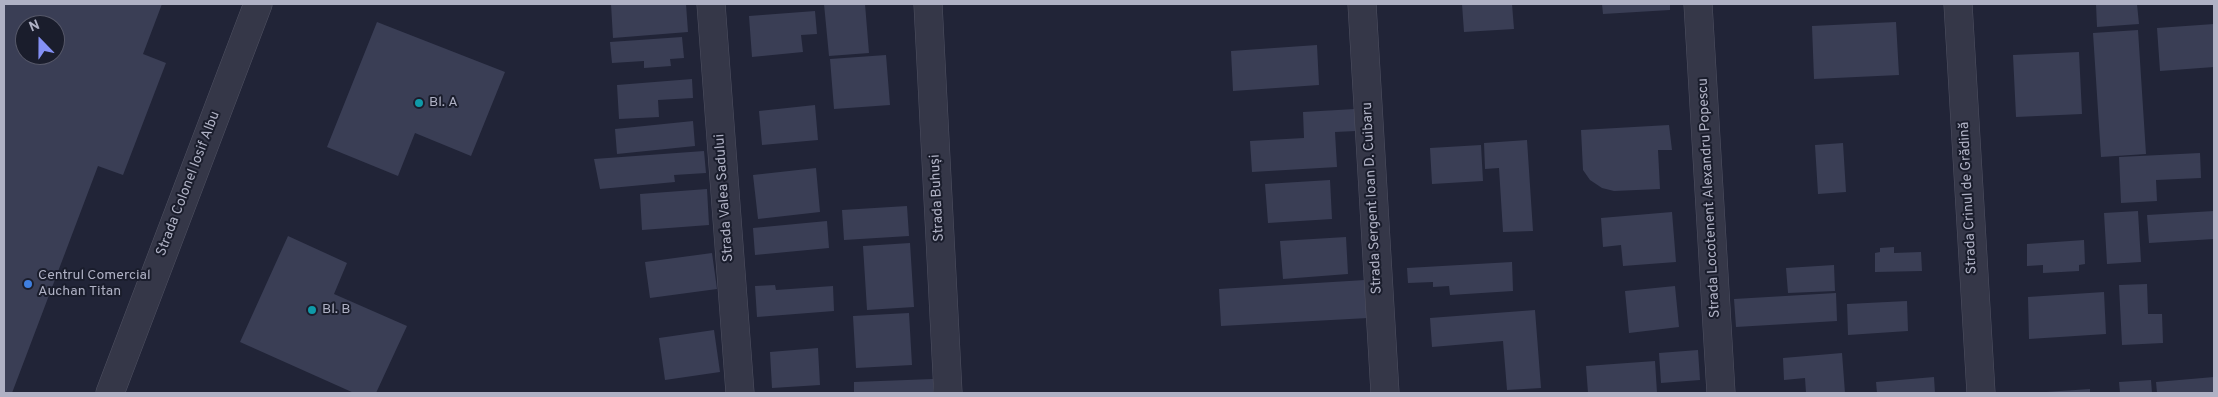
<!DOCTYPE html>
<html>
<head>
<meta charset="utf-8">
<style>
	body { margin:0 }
	#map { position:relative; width:2218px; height:397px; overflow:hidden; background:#212437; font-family:Overpass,sans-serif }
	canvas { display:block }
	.frame { position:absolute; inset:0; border:5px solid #afb1c4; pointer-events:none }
	.north { position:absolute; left:15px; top:15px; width:50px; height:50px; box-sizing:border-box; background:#1a1d2c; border:1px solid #565869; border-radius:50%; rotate:338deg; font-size:14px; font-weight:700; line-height:20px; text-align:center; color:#afb1c4 }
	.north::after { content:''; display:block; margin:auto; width:18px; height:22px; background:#8490f4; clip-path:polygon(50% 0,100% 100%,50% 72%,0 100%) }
</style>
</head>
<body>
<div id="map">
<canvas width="2218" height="397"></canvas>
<div class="frame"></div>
<div class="north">N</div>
</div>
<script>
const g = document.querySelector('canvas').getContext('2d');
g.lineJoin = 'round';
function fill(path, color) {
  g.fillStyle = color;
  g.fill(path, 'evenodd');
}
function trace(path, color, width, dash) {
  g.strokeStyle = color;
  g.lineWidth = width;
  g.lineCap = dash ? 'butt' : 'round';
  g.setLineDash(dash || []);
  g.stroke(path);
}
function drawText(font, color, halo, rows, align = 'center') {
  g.font = font + ' Overpass,sans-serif';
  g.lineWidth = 4;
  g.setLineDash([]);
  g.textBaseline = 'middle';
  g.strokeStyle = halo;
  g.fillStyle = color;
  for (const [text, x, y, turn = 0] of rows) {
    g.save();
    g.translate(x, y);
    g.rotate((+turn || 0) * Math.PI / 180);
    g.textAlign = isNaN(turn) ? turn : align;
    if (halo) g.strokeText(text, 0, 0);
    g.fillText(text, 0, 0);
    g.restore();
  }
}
fill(new Path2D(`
	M4,4H162L143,54L166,63L123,175L98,166L12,393H4ZM25,25H55V55H25Z
	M611,4H686L688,32L613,38Z
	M824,4H865L869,53L829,56Z
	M1462,4H1512L1514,29L1464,32Z
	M1602,4H1670V10L1603,14Z
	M2096,4H2137L2139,24L2097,27Z
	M815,11L817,34L801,35L803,52L752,57L749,16Z
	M377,22L505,72L471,156L415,133L398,176L327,147Z
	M1896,22L1899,75L1814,79L1812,26Z
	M2214,24V67L2160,71L2157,28Z
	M2138,30L2146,154L2101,157L2093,33Z
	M682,37L684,58L670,59L671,66L644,68V61L612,63L610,42Z
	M1317,45L1319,85L1233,91L1231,51Z
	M2079,52L2082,114L2016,117L2013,55Z
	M886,55L890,105L834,109L830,59Z
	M692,79L693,98L658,100L659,117L619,119L617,85Z
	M815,105L818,140L762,145L759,111Z
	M1355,109L1356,131L1335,132L1337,167L1252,172L1250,141L1304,138L1303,112Z
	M693,121L695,146L617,154L615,129Z
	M1669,125L1672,150H1658L1660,189L1614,191L1602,188L1590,180L1583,170L1581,130Z
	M1527,140L1533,231L1503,232L1499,168L1485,169L1484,143Z
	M1843,143L1846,192L1818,194L1815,145Z
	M1481,145L1483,181L1432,184L1430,148Z
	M704,151L706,173L674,175L675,182L600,189L594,159Z
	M2200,153L2201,178L2156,180L2157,201L2121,203L2119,157Z
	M816,168L820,212L758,219L753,175Z
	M1330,180L1332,219L1268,223L1265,184Z
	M707,189L709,225L642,230L640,194Z
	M907,206L909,236L844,240L842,210Z
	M2138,211L2141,262L2107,264L2104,213Z
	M2214,211V239L2149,243L2147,215Z
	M1672,212L1676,262L1623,266L1621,245L1603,247L1601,218Z
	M827,221L829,248L755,255L753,228Z
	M288,236L347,263L334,294L407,326L376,393H354L240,342Z
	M1346,237L1348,274L1283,279L1280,241Z
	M2084,240L2085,264L2079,265V271L2043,273V265L2027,266V244Z
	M910,243L914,307L867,310L863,246Z
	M1894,247V253L1921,252L1922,271L1875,272V253L1880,252V248Z
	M712,253L717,289L650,298L645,262Z
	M1512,262L1513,291L1450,295L1449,286L1433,287V282L1408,283L1407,268Z
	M1834,265L1835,291L1788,293L1786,268Z
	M1365,280L1368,318L1221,326L1219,289Z
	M2147,284L2148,314H2162L2163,343L2122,345L2119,285Z
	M775,285L776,290L833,286L834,311L757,317L755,286Z
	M1675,286L1679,327L1629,333L1625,291Z
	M2104,292L2106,334L2029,339L2028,297Z
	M1836,293L1837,321L1736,327L1734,299Z
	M1907,301L1908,331L1848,335L1847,304Z
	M1535,310L1541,388L1507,390L1503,341L1432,347L1430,318Z
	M909,313L912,365L856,368L853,316Z
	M714,330L720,372L665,380L659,338Z
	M818,348L820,385L772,388L770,352Z
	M1698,350L1700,380L1661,383L1659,353Z
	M1842,353L1845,393H1806L1805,378L1784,380L1783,358Z
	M1655,361L1657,393H1588L1586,366Z
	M1934,377L1935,393H1877L1876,382Z
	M2214,377V393H2157L2156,382Z
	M933,379V393H854V382Z
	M2151,380L2152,393H2120L2119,382Z
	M2090,389V393H2046V392Z`), '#3a3e55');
const street = new Path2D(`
	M711,4L740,393
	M928,4L948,393
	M1362,4L1385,393
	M1698,4L1721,393
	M1958,4L1981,393
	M110,393L258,4`);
trace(street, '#4f5162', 29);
trace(street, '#353748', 28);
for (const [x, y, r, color] of [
	[419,103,5,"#0f9aa8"],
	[28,284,5,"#3f7fe0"],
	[312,310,5,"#0f9aa8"]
]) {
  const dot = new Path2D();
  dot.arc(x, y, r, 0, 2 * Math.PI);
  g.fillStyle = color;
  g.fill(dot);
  trace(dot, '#1a1d2c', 2);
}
drawText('14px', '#afb1c4', '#1a1d2c', [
	["Bl. A",429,103],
	["Centrul Comercial",38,276],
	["Auchan Titan",38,292],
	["Bl. B",322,310]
], 'left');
drawText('14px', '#afb1c4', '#1a1d2c', [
	["Strada Colonel Iosif Albu",189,184,-69],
	["Strada Valea Sadului",725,198,-94],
	["Strada Buhuși",938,198,-93],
	["Strada Sergent Ioan D. Cuibaru",1373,198,-93],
	["Strada Locotenent Alexandru Popescu",1710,198,-93],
	["Strada Crinul de Grădină",1969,198,-93]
]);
</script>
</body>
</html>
